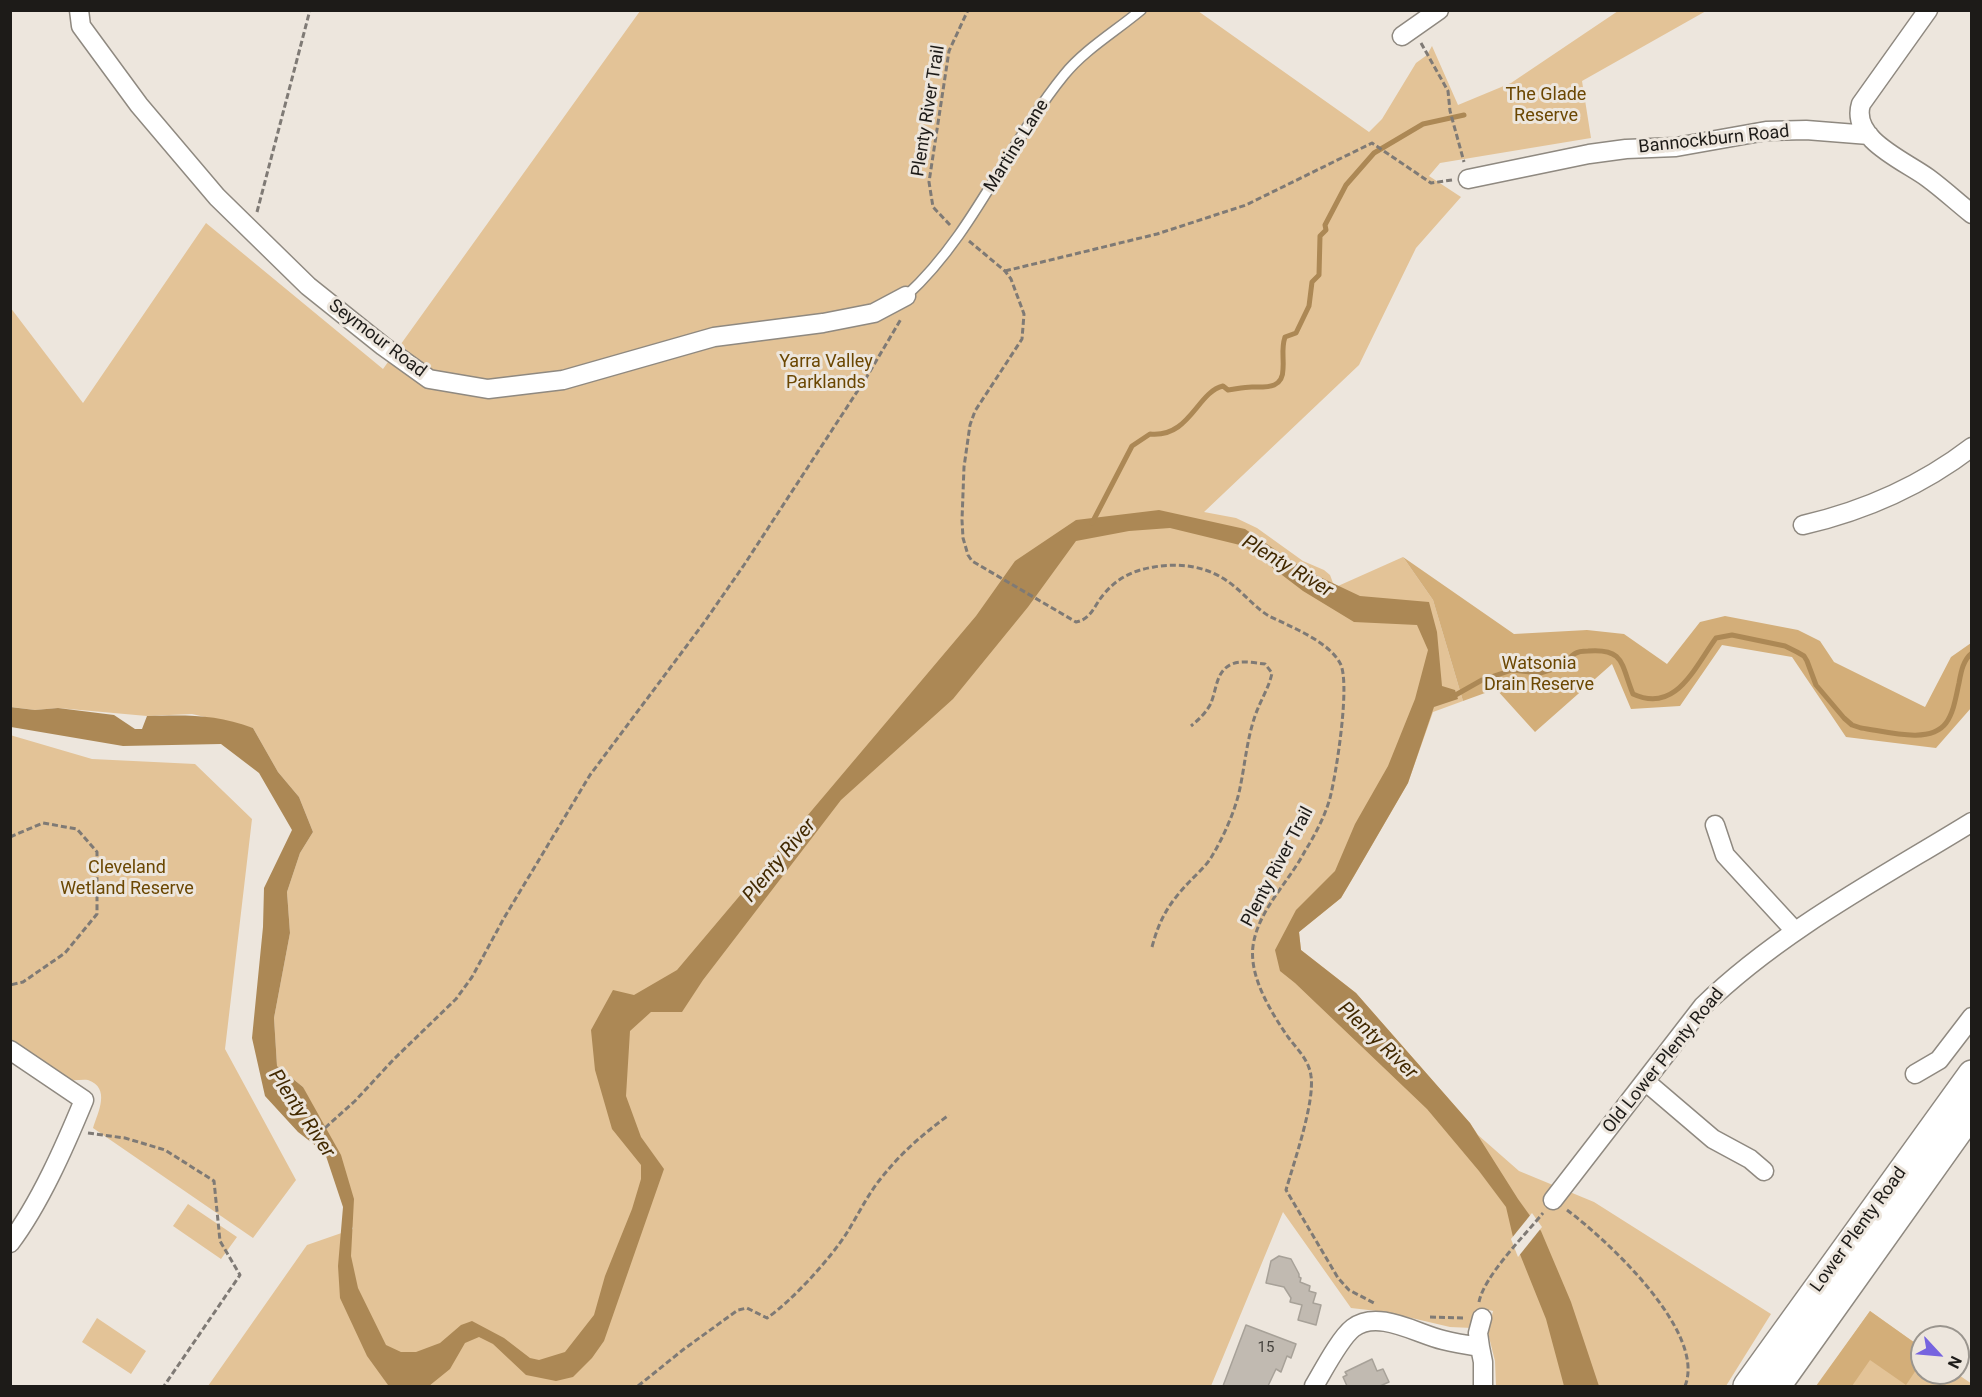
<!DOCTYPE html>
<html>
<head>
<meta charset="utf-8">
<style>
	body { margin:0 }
	#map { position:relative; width:1982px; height:1397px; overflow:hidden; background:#ede6dd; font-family:Roboto,sans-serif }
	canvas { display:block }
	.frame { position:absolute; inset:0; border:12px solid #1d1b18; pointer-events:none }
	.north { position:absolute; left:1910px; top:1325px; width:60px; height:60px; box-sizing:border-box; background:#ede6dd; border:2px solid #9a958e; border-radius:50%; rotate:116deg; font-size:16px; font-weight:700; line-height:24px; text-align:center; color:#1d1b18 }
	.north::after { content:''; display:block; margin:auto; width:21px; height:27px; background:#7664df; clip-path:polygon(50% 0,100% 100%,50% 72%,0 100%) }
</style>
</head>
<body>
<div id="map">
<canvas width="1982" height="1397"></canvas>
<div class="frame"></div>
<div class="north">N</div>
</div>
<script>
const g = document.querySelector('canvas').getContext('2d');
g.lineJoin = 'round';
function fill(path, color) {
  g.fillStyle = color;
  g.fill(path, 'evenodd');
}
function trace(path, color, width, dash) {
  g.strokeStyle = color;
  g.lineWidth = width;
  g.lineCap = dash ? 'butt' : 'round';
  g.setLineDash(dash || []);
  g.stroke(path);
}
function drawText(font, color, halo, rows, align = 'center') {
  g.font = font + ' Roboto,sans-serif';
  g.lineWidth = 6;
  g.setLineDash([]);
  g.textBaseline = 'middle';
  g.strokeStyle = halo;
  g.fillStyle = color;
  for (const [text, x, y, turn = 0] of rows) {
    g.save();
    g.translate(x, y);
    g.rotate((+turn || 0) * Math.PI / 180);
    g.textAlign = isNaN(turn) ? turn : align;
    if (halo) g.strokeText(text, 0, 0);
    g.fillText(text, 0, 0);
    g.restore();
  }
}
fill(new Path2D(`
	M640,11H1198L1369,132L1382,119L1416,63L1427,55L1432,46L1458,105L1511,83L1618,11H1706L1582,81L1591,138L1440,163L1429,176L1461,197L1416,248L1359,365L1204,512L1236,518L1257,528L1303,561L1324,570L1330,575L1333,583L1338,586L1403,557L1433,600L1463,701L1433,712L1408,783L1354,876L1341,898L1299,932L1301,950L1356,993L1470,1123L1478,1135L1519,1171L1594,1202L1771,1314L1726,1386H1496L1495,1361L1488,1333L1493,1311L1481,1308L1472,1328L1450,1327L1386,1312L1351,1308L1283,1212L1211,1386H208L307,1245L353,1229L303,1087L277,1066L274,1018L290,933L287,892L300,853L313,832L299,797L278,772L253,728L192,714L147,716L58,708L35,710L11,707L10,307L83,403L206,223L383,369Z
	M10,735L92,759L195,764L252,819L225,1049L296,1180L253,1238L93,1128C98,1112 111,1088 88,1080C82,1079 76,1081 70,1080C59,1077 22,1050 11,1043Z
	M188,1204L237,1237L221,1259L173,1226Z
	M1870,1311L1922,1348V1373H1956L1972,1384L1971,1386H1817Z
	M97,1318L146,1351L131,1374L82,1342Z`), '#e3c397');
fill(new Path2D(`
	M1403,557L1514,634L1587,630L1624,634L1667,664L1700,622L1725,616L1798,630L1820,641L1834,662L1925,707L1951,657L1971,643V708L1936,748L1846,737L1792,657L1722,645L1680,706L1631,709L1612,664L1535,732L1496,689L1463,701L1433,600Z
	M1870,1311L1922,1348V1361L1906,1385L1870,1360L1852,1386H1816Z`), '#d3ae79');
fill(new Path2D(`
	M1159,510L1245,529L1305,570L1360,596L1429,602L1437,632L1442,686L1455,690L1458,699L1434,707L1408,783L1354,876L1341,898L1299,932L1301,950L1356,993L1470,1123L1518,1199L1541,1231L1571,1302L1599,1386H1564L1546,1319L1513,1237L1506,1207L1479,1171L1427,1109L1295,983L1280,971L1275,950L1296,910L1335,871L1355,824L1388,766L1415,699L1428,650L1417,625L1354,622L1303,591L1244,546L1170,528L1129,531L1076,541L1028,607L953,699L841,800L703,980L682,1012H651L630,1031L626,1096L641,1137L664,1169L604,1341L592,1358L573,1377L556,1381L526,1375L493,1344L479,1337L465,1343L450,1369L429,1386L388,1385L367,1356L340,1298L338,1266L343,1207L325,1153L298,1132L265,1096L252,1038L263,927L264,888L292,830L259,773L221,744L123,746L11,727L10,707L35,710L58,708L114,715L135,729H142L147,716C186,715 216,714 253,728L278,772L299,797L313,832L300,853L287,892L290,933L274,1018L277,1066L303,1087L341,1155L354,1199L351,1256L358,1288L386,1345L401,1352H416L440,1343L461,1325L472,1321L504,1338L530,1358L539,1360L565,1352L594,1315L605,1276L632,1209L641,1179V1165L612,1129L595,1070L591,1030L613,990L634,995L677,970L976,616L1015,561L1076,520Z`), '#ac8855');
fill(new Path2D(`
	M1532,1213L1542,1227L1518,1257L1511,1239Z`), '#ede6dd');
trace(new Path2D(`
	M1092,523L1132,446L1150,434C1190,438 1197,392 1223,386L1228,390C1236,389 1244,387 1252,387C1266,387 1283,389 1283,369C1284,357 1281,349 1285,337L1296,333L1309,306L1312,282L1319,275L1320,236L1326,230L1325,225L1346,185L1374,153L1423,124L1464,115
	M1452,697L1482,680L1512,670L1540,673L1566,665C1571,654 1576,651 1588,651C1625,648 1621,665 1633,694C1676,714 1694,668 1716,638L1732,635L1785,646L1797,652L1804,656L1807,661L1816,685L1844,718L1852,725L1861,728C1885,731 1930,745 1946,723C1954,712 1956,696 1959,683C1961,672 1963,660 1972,653`), '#ac8855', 5);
const building = new Path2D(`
	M1279,1256L1291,1259L1299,1274V1277L1301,1278L1300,1282L1310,1286L1309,1291L1316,1293L1313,1303L1321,1305L1316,1325L1298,1320L1302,1305L1290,1302L1291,1298L1284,1287L1266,1283L1271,1261Z
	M1246,1325L1296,1344L1291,1358L1287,1356L1281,1372L1276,1369L1268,1386H1223Z
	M1372,1359L1377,1371L1383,1369L1389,1382L1380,1386H1347L1343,1377L1347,1375L1345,1372Z`);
fill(building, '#c1bab1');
trace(building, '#a7a198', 1.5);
const service = new Path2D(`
	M906,296C974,234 1007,145 1064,75C1084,50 1116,31 1141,10`);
const minor = new Path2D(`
	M79,10L81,26L139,105L217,197L308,286L383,346L429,379L488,389L563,380L714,337L823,323L874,313L906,296
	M1928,10L1861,104C1850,139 1905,161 1928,178C1943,189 1957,202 1972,214
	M1402,36L1439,10
	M1468,179L1589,154L1626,149L1676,147L1766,131L1806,130L1869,135
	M1803,525C1864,511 1921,486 1972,447
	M1715,825L1725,855L1795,931
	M10,1050L84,1100C65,1146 40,1203 10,1243
	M1915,1074L1939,1060L1972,1017
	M1645,1081L1713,1139L1750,1159L1764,1171
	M1553,1200L1703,1006C1780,931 1881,878 1972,822
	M1480,1347L1478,1333L1482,1318
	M1314,1386C1323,1371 1340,1338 1353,1328C1378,1309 1417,1334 1443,1340C1455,1343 1467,1345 1480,1347L1483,1362V1386`);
const primary = new Path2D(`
	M1747,1386L1972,1074
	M1777,1386L1972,1112`);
trace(service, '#8f8980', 12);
trace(minor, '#8f8980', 21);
trace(primary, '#8f8980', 30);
trace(new Path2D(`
	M1421,43L1448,91L1450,111L1464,162
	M257,212L310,10
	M950,225L933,207L929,182L949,51L968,10
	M969,241L1005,271L1011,279L1024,314L1022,339L975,411L970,425L964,467L962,520L963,538L968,555L972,561L1076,622C1092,619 1094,605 1104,594C1117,578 1134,570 1154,567C1183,562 1212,567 1235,587C1246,596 1257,609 1269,616C1291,627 1328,641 1340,663C1351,682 1336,775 1330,798C1325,816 1315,835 1305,851C1289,882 1258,910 1253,946C1249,977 1271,1012 1288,1037C1297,1049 1309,1060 1311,1076C1315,1102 1294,1162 1286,1190L1338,1278L1349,1290L1374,1303
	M1005,271L1157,234L1246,205L1372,143L1431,183L1452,180
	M10,837L43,823L77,829L97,852V914L65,953L23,982L10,985
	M1152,947C1160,917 1170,902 1191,880C1198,873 1207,865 1212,856C1223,838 1236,809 1240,788C1245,764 1247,739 1255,716C1260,701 1269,688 1272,673L1265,664C1255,663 1242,660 1232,664C1215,671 1217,691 1210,705C1205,714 1199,719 1191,726
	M325,1128L355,1101L394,1059L456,999L472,977L504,918L590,775L703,624L744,565L866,378L901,319
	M88,1133L125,1138L165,1150L214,1181L220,1241L240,1275L164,1386
	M1567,1210C1606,1239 1707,1332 1685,1386
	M1479,1302C1484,1276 1525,1235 1543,1213
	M1430,1317L1466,1318
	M638,1386L684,1349L738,1310L747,1308L767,1318C792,1301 832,1257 848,1231C859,1213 868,1194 882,1177C901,1153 924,1133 949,1115`), '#7f7a75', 3, [6, 3]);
trace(service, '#fff', 9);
trace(minor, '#fff', 18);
trace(primary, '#fff', 27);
drawText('15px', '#46433e', null, [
	["15",1266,1348]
]);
drawText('18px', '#6b4702', '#ede6dd', [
	["The Glade",1546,95],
	["Reserve",1546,116],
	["Yarra Valley",826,362],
	["Parklands",826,383],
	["Watsonia",1539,664],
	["Drain Reserve",1539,685],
	["Cleveland",127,868],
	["Wetland Reserve",127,889]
]);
drawText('18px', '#1d1b18', '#ede6dd', [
	["Plenty River Trail",929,111,-81],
	["Bannockburn Road",1714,140,-6],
	["Martins Lane",1017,146,-58],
	["Seymour Road",377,339,37],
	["Plenty River Trail",1278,867,-62],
	["Old Lower Plenty Road",1664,1061,-51],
	["Lower Plenty Road",1859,1230,-54]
]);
drawText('italic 20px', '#422900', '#ede6dd', [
	["Plenty River",1287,567,31],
	["Plenty River",780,861,-50],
	["Plenty River",1377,1041,44],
	["Plenty River",301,1114,56]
]);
</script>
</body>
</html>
